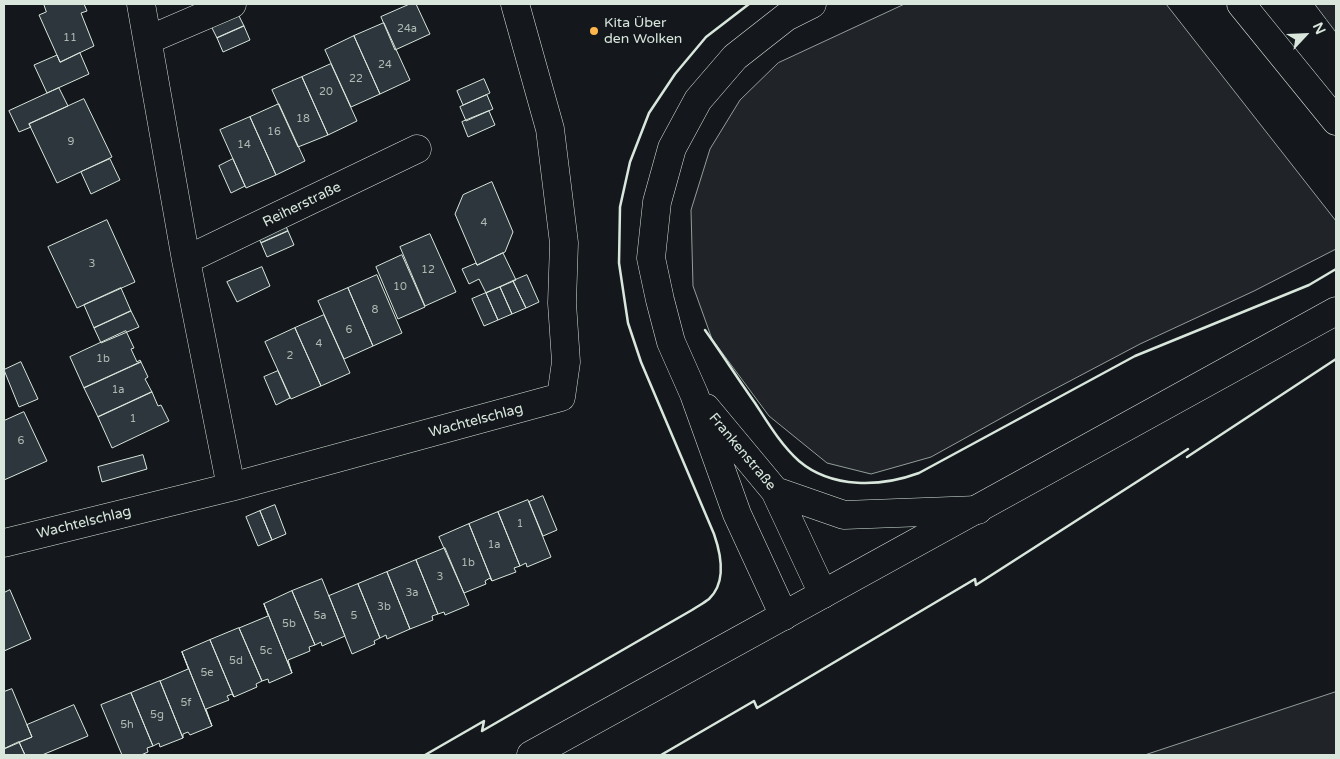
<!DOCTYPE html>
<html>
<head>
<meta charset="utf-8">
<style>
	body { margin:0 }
	#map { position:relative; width:1340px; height:759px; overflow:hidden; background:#14181c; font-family:"Varela Round",sans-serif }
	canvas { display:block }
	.frame { position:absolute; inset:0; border:5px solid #d8e6dc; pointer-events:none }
	.north { position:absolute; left:1280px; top:10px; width:50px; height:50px; -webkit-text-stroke:4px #14181c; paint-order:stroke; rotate:65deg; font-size:14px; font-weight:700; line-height:20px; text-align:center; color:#d8e6dc }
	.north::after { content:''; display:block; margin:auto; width:18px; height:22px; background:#d8e6dc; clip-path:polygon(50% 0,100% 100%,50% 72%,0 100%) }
</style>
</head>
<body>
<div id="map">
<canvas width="1340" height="759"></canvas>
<div class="frame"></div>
<div class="north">N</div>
</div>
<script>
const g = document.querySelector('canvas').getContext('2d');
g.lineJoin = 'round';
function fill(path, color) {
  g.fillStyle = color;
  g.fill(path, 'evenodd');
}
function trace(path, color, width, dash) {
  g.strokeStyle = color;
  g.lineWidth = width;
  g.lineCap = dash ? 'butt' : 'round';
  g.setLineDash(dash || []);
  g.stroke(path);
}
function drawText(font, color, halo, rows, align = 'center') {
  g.font = font + ' "Varela Round",sans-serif';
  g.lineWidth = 4;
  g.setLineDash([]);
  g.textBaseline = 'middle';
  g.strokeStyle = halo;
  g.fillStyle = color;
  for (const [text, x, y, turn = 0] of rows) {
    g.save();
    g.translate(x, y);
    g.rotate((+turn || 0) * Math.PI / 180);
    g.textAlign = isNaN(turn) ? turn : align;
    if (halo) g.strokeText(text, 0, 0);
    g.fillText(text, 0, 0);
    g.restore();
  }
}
const green = new Path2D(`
	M905,4H1166L1336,221V249L1254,291L1140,344L1034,400L931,457L871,474L827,463L769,416L712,339L693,286L691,210L710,149L740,100L778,63Z
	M1315,4H1336V32Z
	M1336,692V755H1145Z`);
fill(green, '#202428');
trace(green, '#939e99', 1);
const building = new Path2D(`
	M44,4H84L87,11L81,13L94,46L60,62L39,15L46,12Z
	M410,4H416L430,34L395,50L381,17Z
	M237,12L244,26L217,38L210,24Z
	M384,23L410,80L380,94L354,36Z
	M244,26L250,40L223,52L217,38Z
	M354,36L380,94L351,107L325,50Z
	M80,53L89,74L47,93L34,65L57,55L60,62Z
	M331,64L357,121L328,135L302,77Z
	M302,77L328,135L298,147L272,90Z
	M484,79L490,93L463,105L457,91Z
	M59,88L68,106L29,124L31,127L19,132L9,111Z
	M487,95L493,109L466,121L460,107Z
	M84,99L112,157L57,183L29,124Z
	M279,104L305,161L276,175L250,117Z
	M489,111L495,125L468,137L462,122Z
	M250,117L276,175L246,188L220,130Z
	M110,159L120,180L91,194L81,172Z
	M233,159L245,186L231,193L219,166Z
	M492,182L513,232L505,252L477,265L455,214L463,195Z
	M282,217L288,231L261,243L255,229Z
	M107,220L135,282L77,308L48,247Z
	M288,231L294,245L267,257L261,243Z
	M430,234L456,292L425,306L400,247Z
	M503,253L516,280L486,293L479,279L469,284L462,269L476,263L477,265Z
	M402,255L425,307L398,319L376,267Z
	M262,267L270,286L237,302L227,282Z
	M377,275L402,333L373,346L348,288Z
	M527,275L539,302L526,308L513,281Z
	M513,281L526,308L512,314L500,287Z
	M500,287L512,314L498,320L486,293Z
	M121,288L131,311L94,328L84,305Z
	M348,288L373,346L344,359L318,301Z
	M486,293L498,320L484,326L472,299Z
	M131,311L139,327L101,343L94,328Z
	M324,315L350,373L321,386L295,328Z
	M295,328L321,386L291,399L265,342Z
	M126,331L134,348L131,349L137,362L140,360L141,362L84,388L70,357Z
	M21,362L38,399L19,407L4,370Z
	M141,362L148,377L145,379L152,392L98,417L84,388Z
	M278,371L290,398L276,405L264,377Z
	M152,392L158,406L161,405L169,421L112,448L98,417Z
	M24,412L47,461L4,480V421Z
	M143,455L147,469L102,482L98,467Z
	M543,496L557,530L543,536L529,502Z
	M528,500L551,557L527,567L526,563L520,566L498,512Z
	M275,505L286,534L272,540L260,511Z
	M260,511L272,540L258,546L246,517Z
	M498,512L520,566L514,568L516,572L492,581L469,524Z
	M469,524L492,581L490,578L485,581L486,584L464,593L439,537Z
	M445,548L469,605L445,615L444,612L438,614L416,560Z
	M416,560L438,614L432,616L433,620L410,629L387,572Z
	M387,572L410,629L387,639L386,635L380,638L358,584Z
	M322,579L345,636L322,646L321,642L315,645L292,591Z
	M358,584L380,638L374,641L375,644L352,654L329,596Z
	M10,590L31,639L4,651V593Z
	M292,591L315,645L309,647L310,651L288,660L292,673L264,604Z
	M264,604L292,673L269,683L268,679L262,681L239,628L268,616Z
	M239,628L262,681L256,684L257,687L234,697L210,640Z
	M210,640L234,697L232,694L227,696L229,700L206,709L212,726L182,652Z
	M182,652L212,726L190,735L188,732L183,734V738L160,681L188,669Z
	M160,681L183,738L160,747L159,743L153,746L131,693Z
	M12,689L32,737L4,749V692Z
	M131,693L153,746L147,748L148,752L141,755H122L101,705Z
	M74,705L88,736L42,755H25L19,742L32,737L27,725Z
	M19,742L25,755H4V749Z`);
fill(building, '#2c363c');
trace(building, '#d8e6dc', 1);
const minor = new Path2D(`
	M141,4L186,260L231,487
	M148,40L232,4
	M186,260L417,149
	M4,543L231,487L561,397L566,362L562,303L564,243L550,129L515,4`);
const tertiary = new Path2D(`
	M1241,4L1336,121`);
const secondary = new Path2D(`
	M706,408L775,491L823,594
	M775,491L844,515L978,510
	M784,616L737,514L694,394L671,342L660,300L651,258L657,202L672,148L698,100L735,57L786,17L812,4`);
const primary = new Path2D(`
	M531,755L1336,311`);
trace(minor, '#d8e6dc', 29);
trace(tertiary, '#d8e6dc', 29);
trace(secondary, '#d8e6dc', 29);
trace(primary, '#d8e6dc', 29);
trace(minor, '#14181c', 28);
trace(tertiary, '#14181c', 28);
trace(secondary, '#14181c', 28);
trace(primary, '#14181c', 28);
trace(new Path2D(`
	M705,330C722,354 738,379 755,403C768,423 781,445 799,461C832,489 881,487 919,473L1135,356L1309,285L1336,269
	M1187,457L1336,359
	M482,731L692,610C698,606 704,603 709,599C727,582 721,554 714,534L641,362L628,323L619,263L620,207L630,162L649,113L675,74L706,37L749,4
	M425,755L484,721L482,731
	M661,755L754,701L757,708L975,579L976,585L1188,449`), '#d8e6dc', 2.5);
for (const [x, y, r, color] of [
	[594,31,5,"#ffb74d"]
]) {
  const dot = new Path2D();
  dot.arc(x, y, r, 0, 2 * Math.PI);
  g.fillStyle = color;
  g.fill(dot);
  trace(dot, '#14181c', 2);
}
drawText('11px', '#adbab4', null, [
	["24a",407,29],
	["11",70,38],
	["24",385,65],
	["22",356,79],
	["20",326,92],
	["18",303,119],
	["16",274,132],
	["9",71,142],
	["14",244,145],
	["4",484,223],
	["3",92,264],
	["12",428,270],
	["10",400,287],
	["8",375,310],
	["6",349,330],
	["4",319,344],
	["2",290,356],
	["1b",103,359],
	["1a",118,390],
	["1",133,419],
	["6",21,441],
	["1",520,524],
	["1a",494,545],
	["1b",468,563],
	["3",440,577],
	["3a",412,593],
	["3b",384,607],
	["5a",320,616],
	["5",354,616],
	["5b",289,624],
	["5c",266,651],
	["5d",236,661],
	["5e",207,673],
	["5f",186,703],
	["5g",157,715],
	["5h",127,725]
]);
drawText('14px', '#d8e6dc', '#14181c', [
	["Kita Über",604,23],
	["den Wolken",604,39]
], 'left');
drawText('14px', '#d8e6dc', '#14181c', [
	["Reiherstraße",302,205,-26],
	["Wachtelschlag",476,421,-15],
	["Frankenstraße",742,452,50],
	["Wachtelschlag",84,523,-14]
]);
</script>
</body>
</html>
